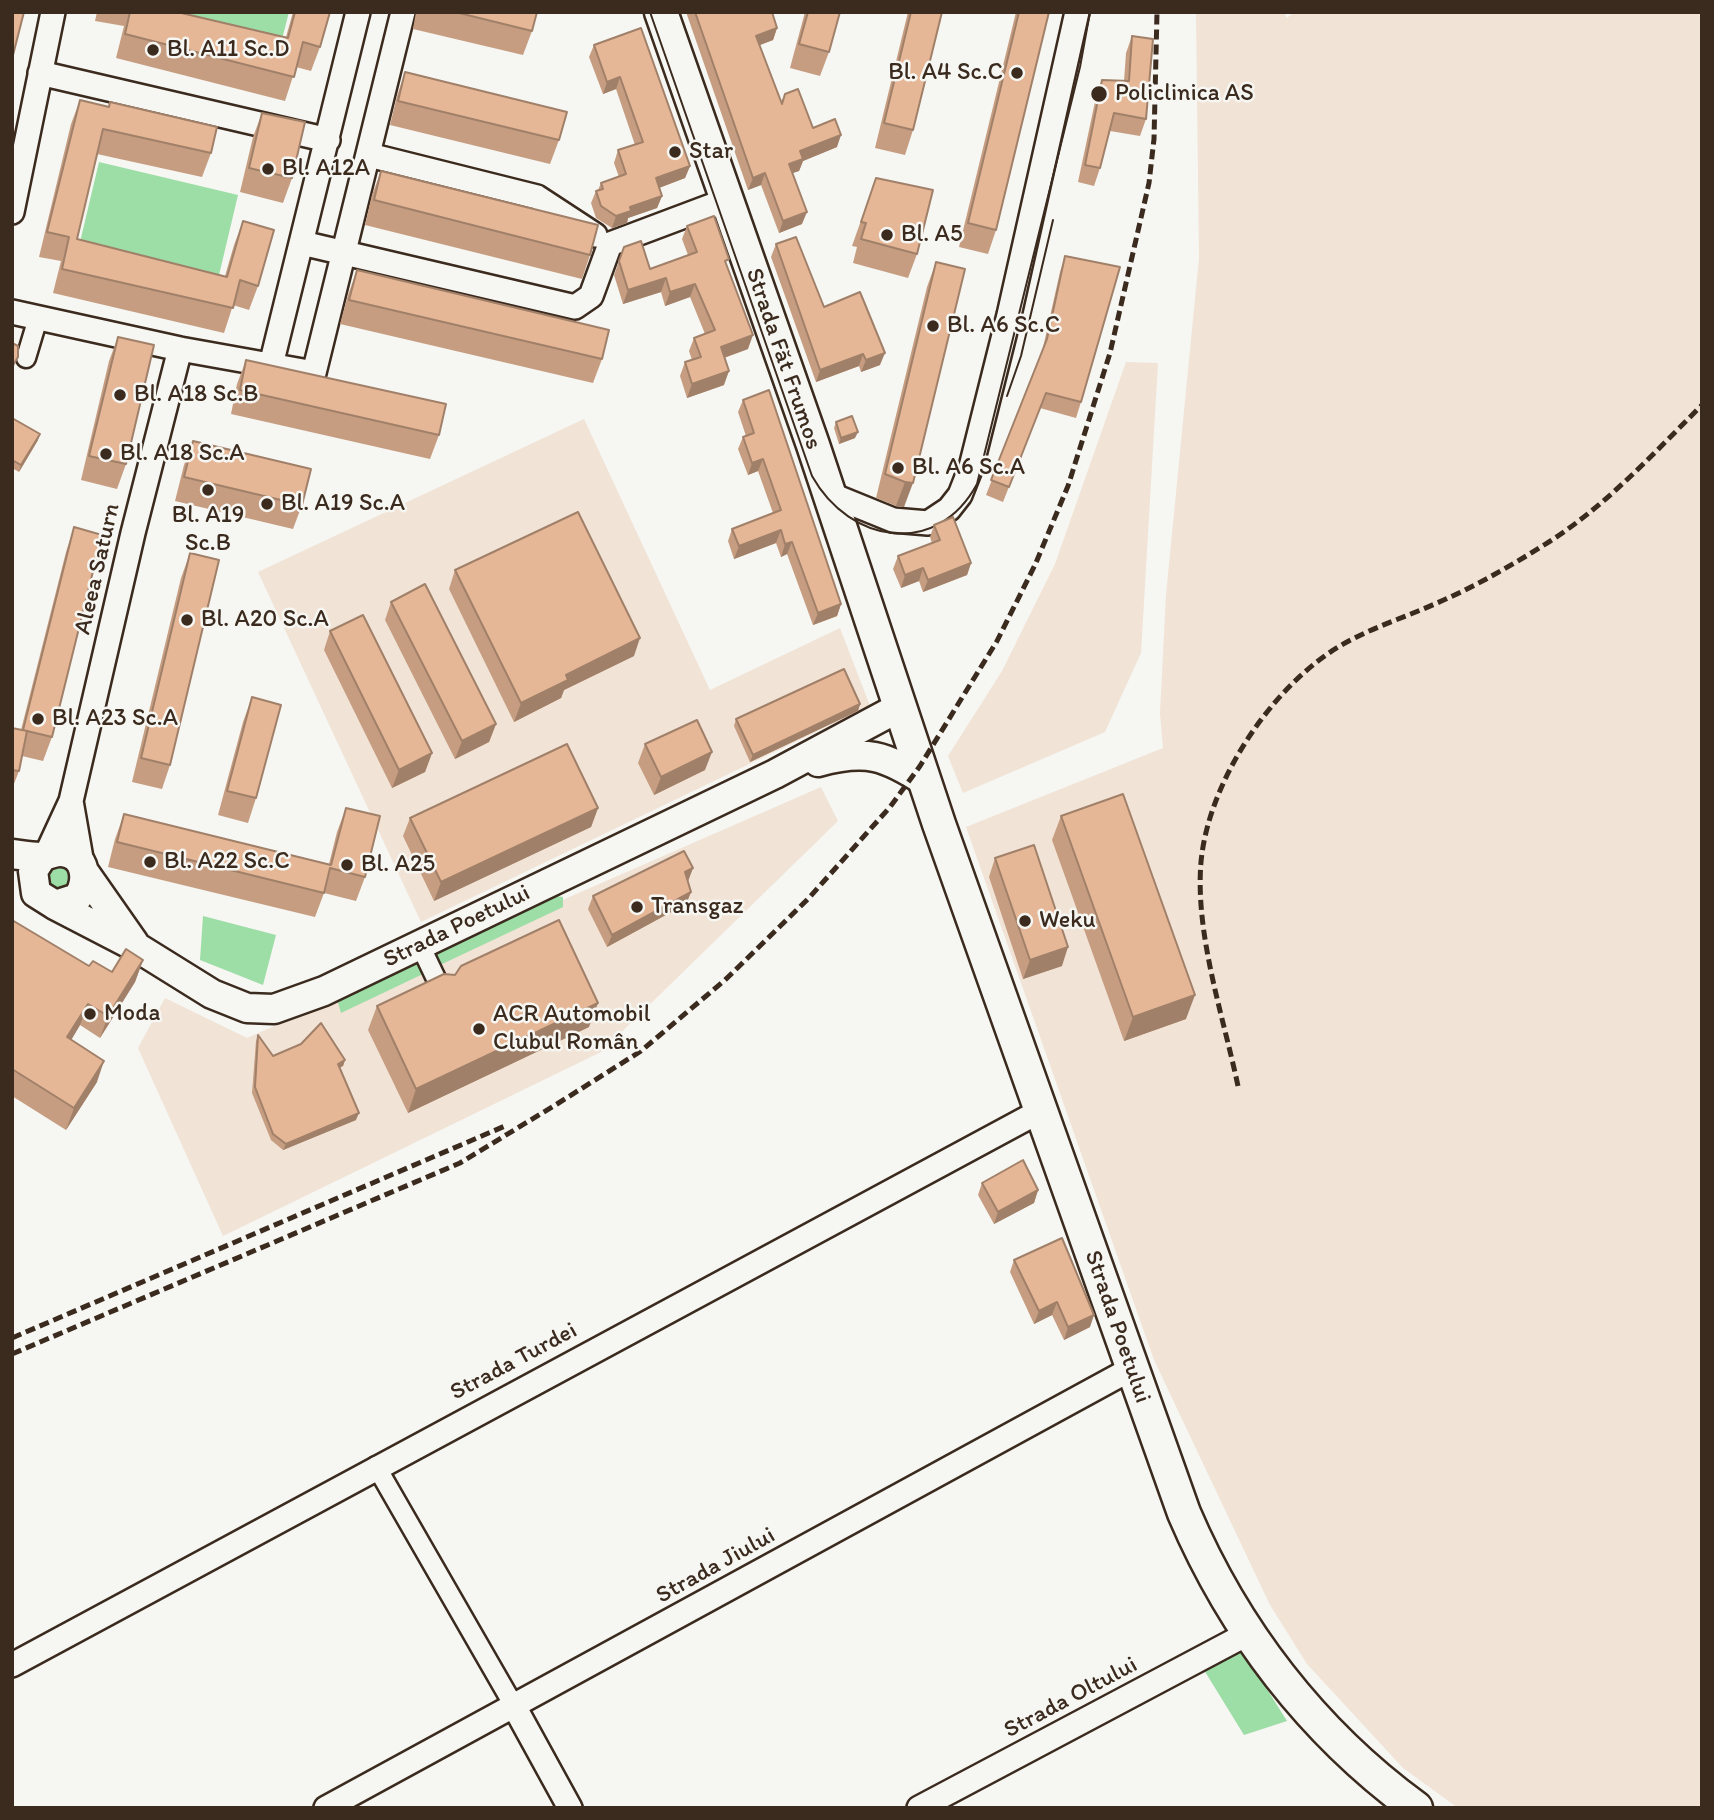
<!DOCTYPE html>
<html>
<head>
<meta charset="utf-8">
<style>
	body { margin:0 }
	#map { position:relative; width:1714px; height:1820px; overflow:hidden; background:#f6f6f2; font-family:Itim,sans-serif }
	canvas { display:block }
	.frame { position:absolute; inset:0; border:14px solid #3b2a1e; pointer-events:none }
</style>
</head>
<body>
<div id="map">
<canvas width="1714" height="1820"></canvas>
<div class="frame"></div>
</div>
<script>
const g = document.querySelector('canvas').getContext('2d');
g.lineJoin = 'round';
function fill(path, color) {
  g.fillStyle = color;
  g.fill(path, 'evenodd');
}
function trace(path, color, width, dash) {
  g.strokeStyle = color;
  g.lineWidth = width;
  g.lineCap = dash ? 'butt' : 'round';
  g.setLineDash(dash || []);
  g.stroke(path);
}
function drawText(font, color, halo, rows, align = 'center') {
  g.font = font + ' Itim,sans-serif';
  g.lineWidth = 5;
  g.setLineDash([]);
  g.textBaseline = 'middle';
  g.strokeStyle = halo;
  g.fillStyle = color;
  for (const [text, x, y, turn = 0] of rows) {
    g.save();
    g.translate(x, y);
    g.rotate((+turn || 0) * Math.PI / 180);
    g.textAlign = isNaN(turn) ? turn : align;
    if (halo) g.strokeText(text, 0, 0);
    g.fillText(text, 0, 0);
    g.restore();
  }
}
fill(new Path2D(`
	M1196,12H1284L1287,18L1294,12H1702V1808H1458L1403,1768L1307,1664L1270,1605L1154,1360L966,827L1163,748L1160,713L1166,595L1199,258Z
	M1126,362L1158,363L1141,653L1105,732L963,793L948,756L1002,671L1055,564Z
	M584,419L710,690L840,628L870,706L421,922L258,572Z
	M821,787L838,821L601,1052L223,1236L138,1048L165,998L247,1038Z`), '#f1e3d6');
fill(new Path2D(`
	M137,12H289L277,59Z
	M99,162L238,195L215,292L76,259Z
	M70,865L73,885L54,893L42,877L45,866Z
	M556,896L563,897V907L440,965L435,963L433,958L436,952Z
	M203,916L276,935L263,985L200,960Z
	M416,962L425,973L341,1013L337,999Z
	M1241,1648L1287,1721L1244,1735L1204,1670Z`), '#9ddda6');
const pedestrian = new Path2D(`
	M26,358L38,318
	M420,945L441,989
	M376,1466L514,1706`);
const minor = new Path2D(`
	M40,73L328,140
	M369,155L537,197L595,235
	M12,212L53,12
	M302,243L575,307L591,296L610,244
	M610,244L727,200
	M12,312L180,349L314,373L403,12
	M271,365L358,12
	M829,494L893,520L928,523L949,509L960,495L971,467L1009,315L1077,12
	M71,801L82,864
	M46,855L71,801L133,533L180,349
	M12,1665L1042,1110
	M514,1706L570,1808
	M326,1808L1131,1369
	M919,1808L1247,1634`);
const tertiary = new Path2D(`
	M818,762C866,749 885,755 926,782
	M12,854C21,855 31,857 40,857C48,856 53,851 62,852C87,854 89,882 77,898L55,905L36,893L33,871L42,857
	M85,873L134,943
	M55,905L138,948L212,994L247,1008L274,1009L324,991L775,774L900,707`);
const secondary = new Path2D(`
	M661,12L813,445L939,824L1184,1513C1234,1630 1312,1732 1416,1808`);
trace(pedestrian, '#3b2a1e', 23);
trace(minor, '#3b2a1e', 28);
trace(tertiary, '#3b2a1e', 33);
trace(secondary, '#3b2a1e', 37);
trace(pedestrian, '#f6f6f2', 18);
trace(minor, '#f6f6f2', 23);
trace(tertiary, '#f6f6f2', 28);
trace(secondary, '#f6f6f2', 32);
trace(new Path2D(`
	M650,12L812,476C850,544 937,558 977,484L1080,67L1090,12
	M1007,396L1021,356L1053,220`), '#3b2a1e', 2);
trace(new Path2D(`
	M1238,1086C1223,1015 1195,934 1201,862C1208,786 1264,699 1326,655C1360,631 1399,620 1437,603C1474,587 1509,567 1544,545C1604,508 1652,455 1702,405
	M12,1338L505,1126
	M12,1354L460,1163L557,1104L641,1051L725,980L808,899L890,807L920,766L997,641L1035,565L1068,486L1110,353L1149,183L1154,139L1157,12`), '#3b2a1e', 5, [10, 5]);
fill(new Path2D(`
	M97,12H177L286,37L293,12H330L320,47L311,71L296,67L285,101L116,58L124,26L95,21Z
	M416,12H537L532,31L523,55L413,29Z
	M686,12H772L777,28L773,40L760,45L781,102L785,94L813,128L837,147L803,161L799,171L792,173L802,224L779,233L761,185L748,190Z
	M805,12H840L829,52L820,76L790,68Z
	M908,12H942L913,130L905,155L875,148Z
	M1016,12H1049L996,230L988,254L959,247Z
	M641,28L690,166L685,178L659,188L662,196L657,208L628,218L627,223L612,228L596,218L591,203L596,191L598,190L601,183L619,177L614,163L618,150L635,145L616,89L603,94L589,57L594,45Z
	M1132,36L1146,119L1140,136L1110,131L1100,168L1094,186L1078,182L1096,97L1102,80L1124,81L1126,53Z
	M405,72L559,140L550,164L390,125L397,96Z
	M80,100L211,153L202,177L97,154L77,239L225,276L234,245L243,221L258,286L249,310L233,305L224,333L53,293L61,261L39,257L71,124Z
	M262,113L292,178L283,203L240,192L253,137Z
	M381,171L590,255L582,279L365,225L372,195Z
	M876,178L917,254L908,278L853,263L857,247L852,246Z
	M687,226L726,266L748,349L724,358V385L687,398L680,376L685,362L692,360L689,351L694,338L705,334L690,297L665,306L661,292L623,304L614,275L624,247L650,269L688,255L682,239Z
	M776,244L824,307L880,365L861,372L859,366L816,382L771,257Z
	M1065,256L1081,402L1076,418L1040,408L1003,502L986,495L1042,352L1060,272Z
	M936,262L904,507L896,506L876,498L927,287Z
	M357,270L602,359L593,383L340,324L348,295Z
	M118,337L126,464L117,489L81,480L109,361Z
	M246,360L439,435L430,459L231,414L237,384Z
	M743,400L841,604L837,616L813,625L787,554L781,557L776,543L734,559L728,541L732,529L773,513L758,471L748,475L738,449L743,437L746,436L738,412Z
	M12,418L38,440L19,472L12,468Z
	M836,422L855,438L839,444L834,428Z
	M193,441L302,505L293,529L175,501L184,465Z
	M934,525L971,563L967,575L923,592L919,581L901,588L893,569L898,556L932,543L930,537Z
	M74,527L52,737L43,761L22,756L19,771L12,789V728L21,730L66,552Z
	M190,553L170,765L162,789L132,782L181,578Z
	M455,570L634,656L564,690L561,698L514,722L449,589Z
	M391,602L496,724L489,742L455,759L385,620Z
	M330,631L432,753L425,772L392,788L324,650Z
	M252,697L256,798L248,823L218,815L243,722Z
	M860,704L858,711L750,762L734,726L736,719Z
	M645,744L705,770L654,795L638,763Z
	M346,808L365,877L356,901L324,893L315,917L108,867L115,839L124,814L329,864L337,832Z
	M598,808L591,827L434,901L403,836L410,818Z
	M1061,816L1186,1019L1124,1041L1052,840Z
	M995,858L1062,966L1023,979L989,877Z
	M693,868L688,881L691,892L686,904L607,947L588,909L593,896Z
	M12,920L89,966L112,972L143,960L135,982L100,1038L80,1025L71,1040L97,1082L66,1130L12,1096Z
	M377,1006L589,1027L408,1113L368,1030Z
	M258,1035L273,1056L345,1060L343,1066L339,1068L356,1120L283,1150L271,1140L252,1093L256,1041Z
	M982,1183L1038,1190L1034,1203L994,1224L978,1195Z
	M1014,1260L1090,1327L1064,1340L1052,1315L1034,1324L1010,1272Z`), '#c69d81');
fill(new Path2D(`
	M777,28L773,40L752,48L756,36Z
	M620,77L616,89L603,94L607,82Z
	M841,135L837,147L803,161L799,171L784,176L789,164L800,151Z
	M690,166L685,178L651,191L656,178Z
	M765,173L761,185L748,190L753,178Z
	M662,196L657,208L628,218L627,223L612,228L616,216L630,207Z
	M807,212L802,224L779,233L783,221Z
	M666,278L661,292L623,304L628,290Z
	M695,284L690,297L665,306L670,292Z
	M753,335L748,349L715,361L721,347Z
	M885,353L880,365L861,372L866,360Z
	M863,354L859,366L816,382L820,370Z
	M729,371L724,385L687,398L692,384Z
	M858,432L855,438L839,444L841,438Z
	M40,434L38,440L19,472L21,465Z
	M763,459L758,471L748,475L752,463Z
	M905,482L913,483L904,507L896,506Z
	M781,530L776,543L734,559L739,546Z
	M792,542L787,554L781,557L785,544Z
	M971,563L967,575L923,592L928,580Z
	M923,568L919,581L901,588L905,575Z
	M841,604L837,616L813,625L818,613Z
	M640,638L634,656L564,690L561,698L514,722L521,703L566,675Z
	M860,704L858,711L750,762L753,755Z
	M496,724L489,742L455,759L462,741Z
	M712,752L705,770L654,795L661,777Z
	M432,753L425,772L392,788L399,770Z
	M598,808L591,827L434,901L441,882Z
	M693,868L688,881L681,885L685,872Z
	M691,892L686,904L607,947L612,935Z
	M1068,947L1062,966L1023,979L1030,960Z
	M143,960L135,982L100,1038L108,1016Z
	M1195,995L1186,1019L1124,1041L1133,1017Z
	M598,1003L589,1027L408,1113L416,1089Z
	M88,1004L80,1025L60,1059L67,1037Z
	M345,1060L343,1066L335,1070L338,1064Z
	M104,1061L97,1082L66,1130L74,1108Z
	M359,1113L356,1120L283,1150L286,1144Z
	M1038,1190L1034,1203L994,1224L998,1212Z
	M1057,1302L1052,1315L1034,1324L1039,1311Z
	M1094,1315L1090,1327L1064,1340L1068,1327Z`), '#a18069');
const building = new Path2D(`
	M12,12H24L12,59Z
	M130,12H177L288,38L295,12H330L320,47L303,42L294,77L125,34Z
	M455,12H537L532,31Z
	M695,12H772L777,28L756,36L782,104L785,94L798,89L813,128L835,119L841,135L800,151L803,159L789,164L807,212L783,221L765,173L753,178Z
	M808,12H840L829,52L799,44Z
	M911,12H942L913,130L884,123Z
	M1019,12H1049L996,230L968,223Z
	M641,28L690,166L656,178L662,196L630,207L631,211L616,216L601,206L596,191L603,189L601,183L626,174L618,150L643,142L620,77L607,82L594,45Z
	M1132,36L1153,39L1146,119L1114,113L1100,168L1085,165L1102,80L1129,81Z
	M405,72L567,112L559,140L398,101Z
	M80,100L109,107L110,102L217,127L211,153L103,129L77,239L227,277L243,221L274,230L258,286L240,280L233,308L62,269L69,237L47,232Z
	M262,113L305,122L292,178L249,168Z
	M381,171L598,225L590,255L374,200Z
	M876,178L933,190L917,254L861,239L866,223L861,222Z
	M714,216L729,259L725,261L753,335L721,347L729,371L692,384L685,362L701,357L694,338L715,330L695,284L670,292L666,278L628,290L619,261L624,247L641,241L650,269L697,252L687,226Z
	M796,237L824,307L860,292L885,353L866,360L863,354L820,370L776,244Z
	M1065,256L1120,267L1081,402L1046,393L1009,487L991,480L1047,339Z
	M936,262L965,269L913,483L905,482L885,474Z
	M357,270L609,330L602,359L349,300Z
	M118,337L154,345L126,464L89,456Z
	M12,343L18,346V357L12,367Z
	M246,360L446,404L439,435L240,390Z
	M769,390L841,604L818,613L792,542L785,544L781,530L739,546L732,529L781,510L763,459L752,463L743,437L754,433L743,400Z
	M852,416L858,432L841,438L836,422Z
	M12,418L40,434L21,465L14,461L12,465Z
	M193,441L311,469L302,505L184,477Z
	M578,512L640,638L566,675L568,680L521,703L455,570Z
	M953,517L971,563L928,580L923,568L905,575L898,556L940,540L934,525Z
	M74,527L102,535L52,737L23,730Z
	M190,553L219,560L170,765L141,758Z
	M425,584L496,724L462,741L391,602Z
	M363,615L432,753L399,770L330,631Z
	M844,669L860,704L753,755L736,719Z
	M252,697L281,705L256,798L227,791Z
	M697,720L712,752L661,777L645,744Z
	M12,728L27,731L19,771L12,770Z
	M567,744L598,808L441,882L410,818Z
	M1123,794L1195,995L1133,1017L1061,816Z
	M346,808L380,816L365,877L330,868L324,893L117,842L124,814L331,865Z
	M1034,845L1068,947L1030,960L995,858Z
	M684,851L693,868L685,872L691,892L612,935L593,896Z
	M12,920L89,966L93,961L112,972L126,949L143,960L108,1016L88,1004L67,1037L104,1061L74,1108L12,1069Z
	M559,920L598,1003L416,1089L377,1006L444,974L455,975L461,966Z
	M321,1023L345,1060L338,1064L359,1113L286,1144L273,1134L255,1087L258,1035L273,1056L301,1044Z
	M1023,1160L1038,1190L998,1212L982,1183Z
	M1062,1238L1094,1315L1068,1327L1057,1302L1039,1311L1014,1260Z`);
fill(building, '#e6b796');
trace(building, '#a18069', 2);
for (const [x, y, r, color] of [
	[153,50,7,"#3b2a1e"],
	[1017,73,7,"#3b2a1e"],
	[1099,94,9,"#3b2a1e"],
	[675,152,7,"#3b2a1e"],
	[268,169,7,"#3b2a1e"],
	[887,235,7,"#3b2a1e"],
	[933,326,7,"#3b2a1e"],
	[120,395,7,"#3b2a1e"],
	[106,454,7,"#3b2a1e"],
	[898,468,7,"#3b2a1e"],
	[208,490,7,"#3b2a1e"],
	[267,504,7,"#3b2a1e"],
	[187,620,7,"#3b2a1e"],
	[38,719,7,"#3b2a1e"],
	[150,862,7,"#3b2a1e"],
	[347,865,7,"#3b2a1e"],
	[637,907,7,"#3b2a1e"],
	[1025,921,7,"#3b2a1e"],
	[90,1014,7,"#3b2a1e"],
	[479,1029,7,"#3b2a1e"]
]) {
  const dot = new Path2D();
  dot.arc(x, y, r, 0, 2 * Math.PI);
  g.fillStyle = color;
  g.fill(dot);
  trace(dot, '#f6f6f2', 2.5);
}
drawText('24px', '#3b2a1e', '#f6f6f2', [
	["Bl. A11 Sc.D",167,50],
	["Bl. A4 Sc.C",1003,73,"right"],
	["Policlinica AS",1115,94],
	["Star",689,152],
	["Bl. A12A",282,169],
	["Bl. A5",901,235],
	["Bl. A6 Sc.C",947,326],
	["Bl. A18 Sc.B",134,395],
	["Bl. A18 Sc.A",120,454],
	["Bl. A6 Sc.A",912,468],
	["Bl. A19 Sc.A",281,504],
	["Bl. A19",208,516,"center"],
	["Sc.B",208,544,"center"],
	["Bl. A20 Sc.A",201,620],
	["Bl. A23 Sc.A",52,719],
	["Bl. A22 Sc.C",164,862],
	["Bl. A25",361,865],
	["Transgaz",651,907],
	["Weku",1039,921],
	["Moda",104,1014],
	["ACR Automobil",493,1015],
	["Clubul Român",493,1043]
], 'left');
drawText('24px', '#3b2a1e', '#f6f6f2', [
	["Strada Făt Frumos",783,359,71],
	["Aleea Saturn",98,569,-77],
	["Strada Poetului",457,927,-26],
	["Strada Poetului",1117,1327,71],
	["Strada Turdei",514,1362,-28],
	["Strada Jiului",716,1566,-29],
	["Strada Oltului",1071,1698,-28]
]);
</script>
</body>
</html>
